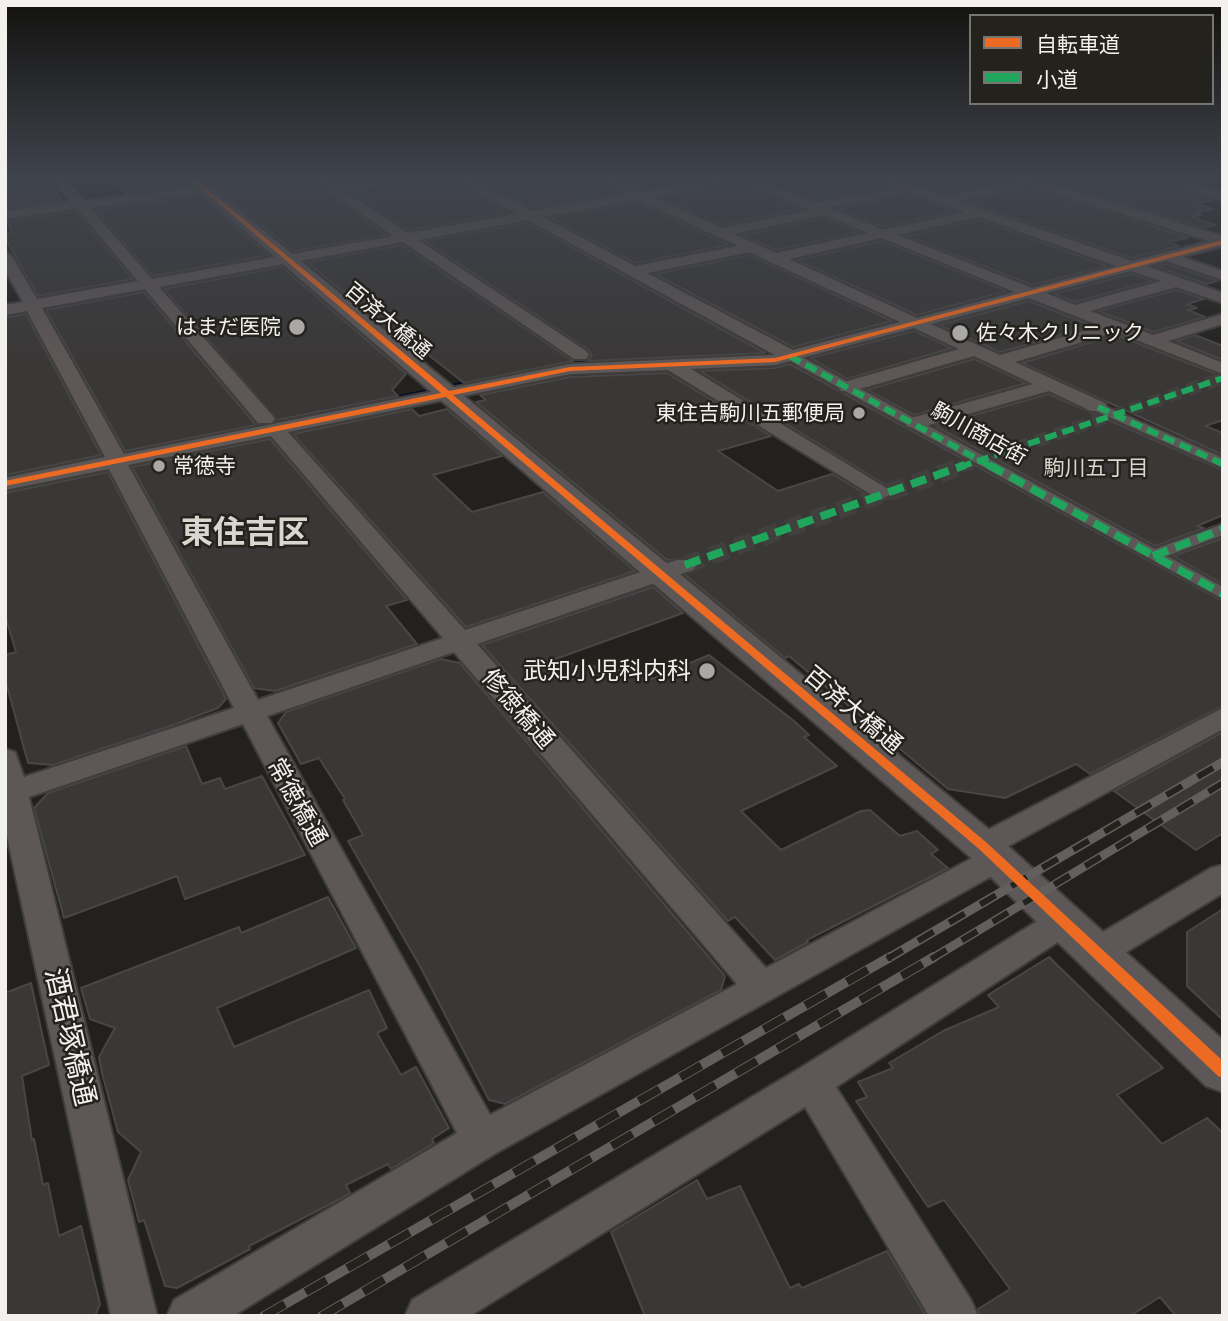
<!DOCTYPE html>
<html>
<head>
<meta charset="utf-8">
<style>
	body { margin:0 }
	#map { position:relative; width:1228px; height:1321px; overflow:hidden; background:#23211e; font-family:"Golos Text","Noto Sans JP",sans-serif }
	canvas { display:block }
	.frame { position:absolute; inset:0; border:7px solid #f2f1ee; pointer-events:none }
	.legend { position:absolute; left:969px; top:14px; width:245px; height:91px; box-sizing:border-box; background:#24221d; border:2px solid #767571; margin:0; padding:9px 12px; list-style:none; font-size:21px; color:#f2f1ee }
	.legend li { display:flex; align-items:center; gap:14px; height:35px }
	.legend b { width:35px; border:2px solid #767571 }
</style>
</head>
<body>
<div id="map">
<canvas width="1228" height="1321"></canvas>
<div class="frame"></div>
<ul class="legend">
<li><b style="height:9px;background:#ed6a23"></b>自転車道</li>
<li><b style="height:9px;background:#20a55d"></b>小道</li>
</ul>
</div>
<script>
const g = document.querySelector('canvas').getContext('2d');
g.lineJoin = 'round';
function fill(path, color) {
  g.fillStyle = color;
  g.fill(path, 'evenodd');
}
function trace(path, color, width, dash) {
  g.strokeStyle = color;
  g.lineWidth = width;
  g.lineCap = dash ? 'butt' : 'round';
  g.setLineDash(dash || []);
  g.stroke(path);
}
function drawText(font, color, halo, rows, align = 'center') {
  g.font = font + ' "Golos Text","Noto Sans JP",sans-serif';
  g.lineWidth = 5;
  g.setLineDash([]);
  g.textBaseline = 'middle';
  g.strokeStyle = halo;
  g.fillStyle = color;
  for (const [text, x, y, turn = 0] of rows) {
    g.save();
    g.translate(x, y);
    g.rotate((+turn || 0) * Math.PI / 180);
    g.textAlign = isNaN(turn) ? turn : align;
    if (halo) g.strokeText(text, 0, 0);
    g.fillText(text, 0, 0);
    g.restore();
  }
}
fill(new Path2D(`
	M758,177H866L825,190L816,186L786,192L751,179Z`), '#1c3e2c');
fill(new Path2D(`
	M1217,237L1221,238L768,356L618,361L615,359L618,357L768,352Z
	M601,357L604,359L603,360L465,385L288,423L285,421L288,419L465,381Z
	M24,472L27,474L26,475L5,480V476Z`), '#030d2a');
const building = new Path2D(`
	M110,177H179L188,186L126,193Z
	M203,177H306L386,235L293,251Z
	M426,177H451L509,213L409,230L353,193Z
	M474,177H591L618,193L532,208Z
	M615,177H708L641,189Z
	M869,177L887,187L815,200L793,192Z
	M897,177H1009L1011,180L944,193Z
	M1039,177H1148L1213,200L1196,204L1213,209L1195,213L1202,215L1192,217L1216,225L1204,228Z
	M41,180L42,184L52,183L62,201L5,208V187Z
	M739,184L801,209L722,225L662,198Z
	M1032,189L1183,236L1188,238L1168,242L1179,246L1132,258L968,202Z
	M909,195L956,211L884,227L838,209Z
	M200,196L269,255L153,276L95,210Z
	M638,203L729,245L635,263L551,218Z
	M76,212L133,279L38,296L5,238V234L12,233L7,221Z
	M824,218L859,232L776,250L742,235Z
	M979,220L1107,266L1032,285L907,236Z
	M528,223L765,353L588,361L592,355L587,349L425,241Z
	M882,241L1007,291L917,315L797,260Z
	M402,245L573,361L464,383L426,353L422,357L307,262Z
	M750,255L767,263L892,321L793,347L655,274Z
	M1166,264L1217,281L1206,284L1156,266Z
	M282,267L406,374L392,390L398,396L277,420L164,289Z
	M1131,274L1152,281L1075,302L1054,294Z
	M1176,290L1204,299L1187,304L1197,308L1188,310L1205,317L1153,332L1098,311Z
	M144,292L256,425L125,451L46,310Z
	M1029,301L1093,326L1000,352L939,325Z
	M26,314L101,455L5,475V318Z
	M914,331L952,348L847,379L810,358Z
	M1116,335L1219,375L1223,381V420L1205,426L1223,433V455L1022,363Z
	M1195,335L1223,346V360L1176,341Z
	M974,359L1026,383L914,415L867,390Z
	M790,364L1223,601V706L1090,774L1076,764L1005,798L948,789L789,656L785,658L685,575L699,567L695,558L667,560L476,402L486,400L480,395L570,377L667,373L771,436L718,451L778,491L832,474L879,502L892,496L889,487L700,371L775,368Z
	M1049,394L1223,470V515L1197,526L1204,528L1155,546L935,426Z
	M412,409L419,416L447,409L502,456L433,475L472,512L543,492L635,571L466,627L293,434Z
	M270,439L407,600L386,606L417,644L275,691L254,688L132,467Z
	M108,472L226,699L218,708L176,724L53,765L28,763L5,679V655L16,652L5,615V493Z
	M1223,538V584L1173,556Z
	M653,587L683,613L547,662L644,671L652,679L709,655L794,721L809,735L804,737L837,766L741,811L781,850L861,811L870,810L900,836L917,831L938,850L931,854L948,868L807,940L808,942L775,960L735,917L728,921L482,645Z
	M440,659L460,663L725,976L721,990L505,1104L489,1100L421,968L348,841L363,835L343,800L345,799L319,758L301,764L278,723L286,712Z
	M1223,732V833L1196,850L1114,791Z
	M186,746L202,784L220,778L225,789L262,776L305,855L185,899L177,876L64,918L34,808L48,793Z
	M328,897L356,948L217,1008L234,1047L369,990L387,1028L377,1033L401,1075L416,1067L449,1128L432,1139L434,1143L391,1169L388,1164L346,1185L350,1193L338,1200L249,1246L250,1249L177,1288L165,1286L144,1220L139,1222L128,1180L141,1152L118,1132L102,1073L99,1057L115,1028L90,1019L81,988L239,927L241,933Z
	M1223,909V1020L1187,986V932Z
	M1049,957L1163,1068L1117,1095L1162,1144L1207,1118L1223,1133V1316H1176L1160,1297L1130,1316H980L978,1309L1010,1289L944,1200L928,1207L856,1101L867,1097L858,1082L893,1068L889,1063L943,1031L999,1007L988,995Z
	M31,983L49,1065L22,1076L32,1140L34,1139L43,1185L48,1183L59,1236L81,1226L100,1304L95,1316H5V993Z
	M697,1180L707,1199L740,1186L790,1288L799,1284L802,1288L887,1251L926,1316H645L611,1232Z`);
fill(building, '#3a3837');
trace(building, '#484646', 2);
trace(new Path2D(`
	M960,467L1223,378`), '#42403d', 13, [13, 7]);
trace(new Path2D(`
	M685,565L965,465`), '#42403d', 18, [18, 9]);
const pedestrian = new Path2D(`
	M783,351H791L1155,549L1223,524V535L1167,556L1223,587V599L783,357Z
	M1098,403L1223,458V468L1093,410L1091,407Z`);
const minor = new Path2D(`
	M50,177H63L84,201L208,186V192L204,193L90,208L152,279L393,236L309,177H323L337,186L394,177H423L346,192L408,233L517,214L453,177H468L532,211L626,194L593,177H609L641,192L723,177H750L815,203L896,188L871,177H889L944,196L1018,181L1011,177H1030L1223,236V246L1182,257L1223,271V280L1166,261L1147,266L1223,293V303L1176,287L1090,311L1153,335L1223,314V324L1168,341L1223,363V374L1116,332L1015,362L1105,403L1107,407L1105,411H1091L1049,391L922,427H908L905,423L908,419L1033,384L974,356L853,391H841L838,387L841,383L959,349L914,328L775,365L691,369L888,489L891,494L880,500L668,370L570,374L288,432L465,630L677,560H693L697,565L693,570L477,644L766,968L976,856L967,846L972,838L1223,708V729L1003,849L1008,851L1013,859L1008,867L496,1153L233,1316H167L174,1300L457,1133L243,724L29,797L157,1316H111L5,827V749L15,752L24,777L234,708L109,469L5,490V478L105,457L27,311L5,315V305L23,302L5,270V252L12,256L37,299L138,281L77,209L5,219V211L71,202ZM739,181L810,210L722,228L653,197ZM1032,186L1209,241L1132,261L958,201ZM909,192L965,212L884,230L829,208ZM638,200L738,246L635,266L543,217ZM824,215L868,233L776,253L734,234ZM979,217L1116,266L1032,288L898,235ZM528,220L775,355L570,364L124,454L42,308L145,289L258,423H272L275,419L272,415L159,287L403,242L574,359H586L589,355L586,351L418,240ZM882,238L1015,292L917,318L789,259ZM750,252L768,261L900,322L793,350L647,273ZM1131,271L1161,281L1075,305L1046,293ZM1029,298L1101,326L1000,355L931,324ZM271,436L443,638L258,700L128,465ZM454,652L737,984L490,1115L267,716Z
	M1151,177H1170L1223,192V200Z
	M1223,865V893L1110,962L1098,966L1086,962L1081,952L1086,942L1211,868Z
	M1064,908L1076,912L1081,921L1076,930L836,1087L971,1300L978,1316H929L805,1107L470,1316H405L412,1300L797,1070L1052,912Z`);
const tertiary = new Path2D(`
	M182,177H199L997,836L1223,1040V1092L1206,1086L969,856Z
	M13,779L26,783L32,792L26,801L5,807V781Z`);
const primary = new Path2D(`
	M5,177H29L26,181L5,184Z`);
trace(pedestrian, '#3f3e3c', 4);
trace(minor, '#3f3e3c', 4);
trace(tertiary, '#3f3e3c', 4);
trace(primary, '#3f3e3c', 4);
fill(pedestrian, '#5e5757');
fill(minor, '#5e5757');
fill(tertiary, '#5e5757');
fill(primary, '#5f5856');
const railFar1 = new Path2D(`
	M887,959L1223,762
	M931,959L1223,783`);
const rail = new Path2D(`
	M264,1316L890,957
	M322,1316L934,957`);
trace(railFar1, '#635f5e', 9);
trace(rail, '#635f5e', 10);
trace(railFar1, '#24221d', 6, [18]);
trace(rail, '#24221d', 8, [24]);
trace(new Path2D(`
	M790,356L992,467
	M1098,407L1223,464
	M960,467L1223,378`), '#20a55d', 6, [12, 6]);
trace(new Path2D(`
	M989,465L1223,594
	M1153,556L1223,529
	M685,565L965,465`), '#20a55d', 8, [16, 8]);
fill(new Path2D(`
	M188,177H193L449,391L570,367L775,358L1223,240V244L775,362L570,371L453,395L987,843L1223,1061V1078L1218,1076L979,849L446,397L5,486V481L441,393Z`), '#ed6a23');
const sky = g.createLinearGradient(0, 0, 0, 362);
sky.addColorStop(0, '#131210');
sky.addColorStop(0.49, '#3f434c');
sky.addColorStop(1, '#3f434c00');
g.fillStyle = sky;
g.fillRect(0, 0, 1228, 362);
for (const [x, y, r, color] of [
	[297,327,9,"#aaa8a5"],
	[960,333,9,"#aaa8a5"],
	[859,413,7,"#aaa8a5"],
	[159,466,7,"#aaa8a5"],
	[707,671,9,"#aaa8a5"]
]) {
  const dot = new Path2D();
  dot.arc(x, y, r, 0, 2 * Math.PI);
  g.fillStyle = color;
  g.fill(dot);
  trace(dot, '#24221d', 2.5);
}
drawText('21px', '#f2f1ee', '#24221d', [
	["百済大橋通",388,321,40],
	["駒川商店街",979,434,29]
]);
drawText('21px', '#f2f1ee', '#24221d', [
	["はまだ医院",281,327],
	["佐々木クリニック",976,333,"left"],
	["東住吉駒川五郵便局",845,413],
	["常徳寺",173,466,"left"]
], 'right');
drawText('21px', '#d8d6cf', '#24221d', [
	["駒川五丁目",1096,468]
]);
drawText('24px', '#f2f1ee', '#24221d', [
	["武知小児科内科",691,671]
], 'right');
drawText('24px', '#f2f1ee', '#24221d', [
	["修徳橋通",518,709,49],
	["百済大橋通",853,710,40],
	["常徳橋通",297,802,61]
]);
drawText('28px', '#f2f1ee', '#24221d', [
	["酒君塚橋通",70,1037,77]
]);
drawText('bold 32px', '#d8d6cf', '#24221d', [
	["東住吉区",245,533]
]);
</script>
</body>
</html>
